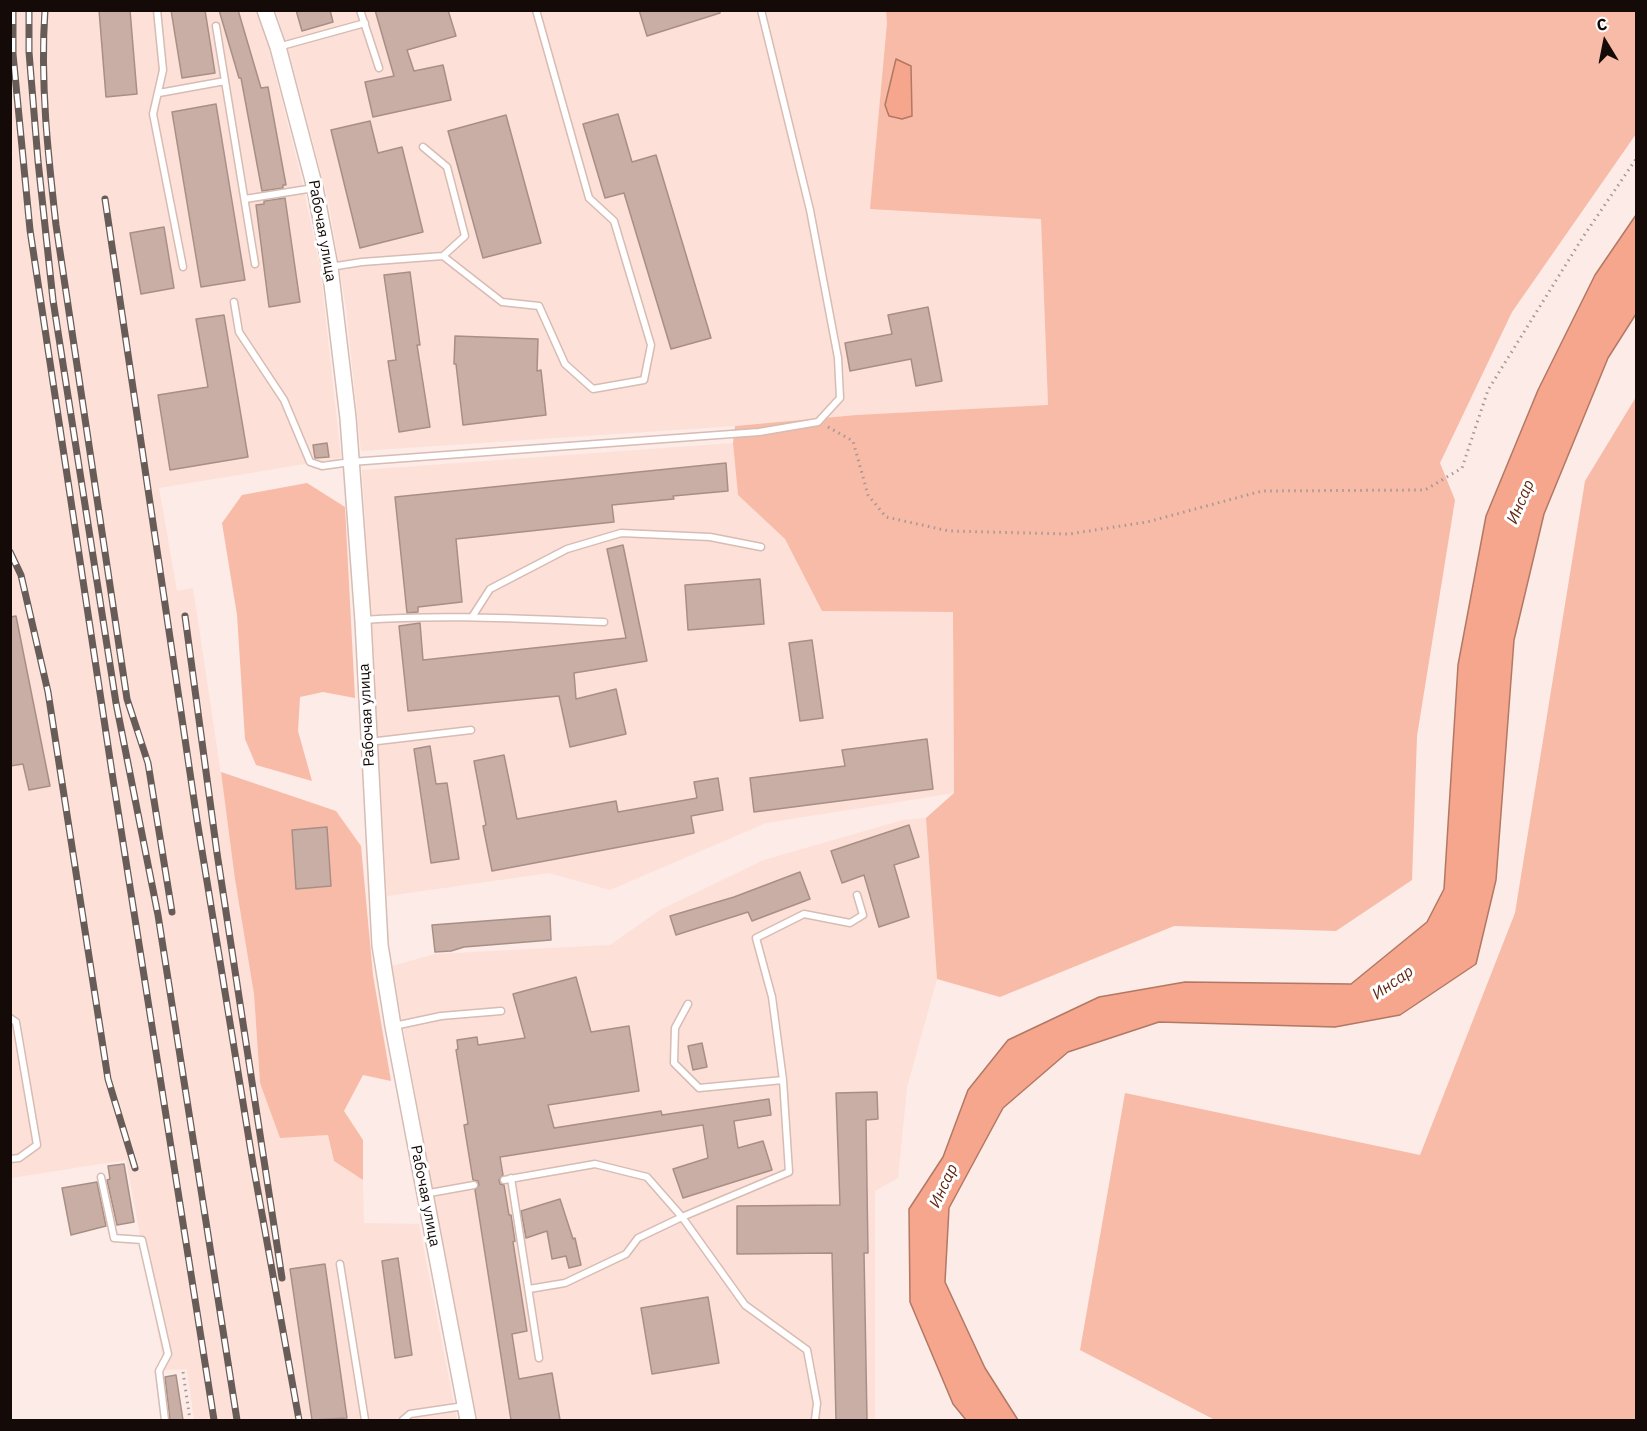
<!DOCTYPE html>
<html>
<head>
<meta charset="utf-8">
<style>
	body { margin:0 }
	#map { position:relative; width:1647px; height:1431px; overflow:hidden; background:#fcebe6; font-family:"IBM Plex Sans",sans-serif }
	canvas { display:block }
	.frame { position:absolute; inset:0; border:12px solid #140b08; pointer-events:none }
	.north { position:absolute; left:1575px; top:12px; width:60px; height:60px; -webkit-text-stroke:4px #fff; paint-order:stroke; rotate:350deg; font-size:16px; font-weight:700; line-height:24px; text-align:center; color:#140b08 }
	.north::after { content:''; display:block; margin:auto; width:21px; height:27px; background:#140b08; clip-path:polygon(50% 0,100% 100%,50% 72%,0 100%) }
</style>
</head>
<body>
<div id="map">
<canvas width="1647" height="1431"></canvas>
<div class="frame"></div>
<div class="north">С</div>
</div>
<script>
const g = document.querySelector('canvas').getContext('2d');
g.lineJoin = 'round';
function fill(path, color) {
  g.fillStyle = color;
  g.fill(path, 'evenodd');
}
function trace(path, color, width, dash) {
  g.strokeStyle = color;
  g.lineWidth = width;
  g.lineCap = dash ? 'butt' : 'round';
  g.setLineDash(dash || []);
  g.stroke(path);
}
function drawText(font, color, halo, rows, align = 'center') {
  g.font = font + ' "IBM Plex Sans",sans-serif';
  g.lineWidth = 6;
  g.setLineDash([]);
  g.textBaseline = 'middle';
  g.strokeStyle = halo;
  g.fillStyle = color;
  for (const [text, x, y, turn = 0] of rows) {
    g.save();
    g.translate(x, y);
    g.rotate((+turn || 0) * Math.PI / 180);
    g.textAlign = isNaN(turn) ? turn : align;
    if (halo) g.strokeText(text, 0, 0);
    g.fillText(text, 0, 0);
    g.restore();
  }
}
fill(new Path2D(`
	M11,11H256L258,14L269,49L301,177L320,267L341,458L159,488L177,591L193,588L254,994L260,1083L280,1137L328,1135L334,1161L363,1180L364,1223L419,1224L457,1420H194L187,1369L165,1370L126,1160L11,1178L10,155L13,154L10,134Z
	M276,11H886L887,23L1041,219L1048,406L856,415L735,426L361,451L346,308L328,199L291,60Z
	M733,443L738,495L785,539L822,611L953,612L954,793L766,823L610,890L549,873L387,896L362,470Z
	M926,818L937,979L907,1087L898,1178L875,1191V1420H475L392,966L435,954L610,945L660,910L764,860L903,820Z`), '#fde0d7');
fill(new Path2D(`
	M886,11H1636V134L1512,312L1440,463L1455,500L1417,736L1412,880L1336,931L1174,926L1000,997L937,979L926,818L954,793L953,612L822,611L785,539L738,495L733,443L735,426L856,415L1048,405L1041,219L870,209L887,23Z
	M1636,397V1420H1215L1080,1350L1125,1093L1420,1155L1515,913L1585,481Z
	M307,483L345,507L355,698L323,692L300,697L298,731L312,781L256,765L245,739L237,615L222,523L242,495Z
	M221,772L336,811L361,846L373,975L391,1081L363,1075L344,1111L363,1140V1180L334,1161L328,1135L280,1138L260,1083L254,994L235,879Z`), '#f7bba7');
const water = new Path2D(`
	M896,59L911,66L912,116L902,119L889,116L885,105Z
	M1636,215V314L1608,358L1544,514L1514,640L1496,880L1476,964L1400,1015L1335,1027L1159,1022L1068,1052L1003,1108L949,1208L945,1282L985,1368L1018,1420H966L953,1404L910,1302L909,1209L943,1157L968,1090L1008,1040L1099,997L1185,982L1351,984L1427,922L1444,889L1458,665L1486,516L1538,390L1595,275Z`);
fill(water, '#f5a68c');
trace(water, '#b27864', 1.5);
const building = new Path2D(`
	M99,10H130L137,94L106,97Z
	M171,10H205L215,73L182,78Z
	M219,10H238L261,88L268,87L286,185H283V188L262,191L241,78H239Z
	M296,10H330L333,22L302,31Z
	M375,10H448L456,36L407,50L414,71L443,65L451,100L373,117L365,82L394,76Z
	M639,10H720V13L647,36Z
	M216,104L245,280L201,287L172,112Z
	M618,114L632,162L656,155L711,338L671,349L624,193L605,198L583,124Z
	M506,115L541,243L483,258L448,131Z
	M370,121L378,153L402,147L423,232L360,248L331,130Z
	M285,198L300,302L269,307L256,205L264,204V201Z
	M164,227L174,288L141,294L130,233Z
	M410,272L420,345H417L430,427L399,432L388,361L396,360L384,275Z
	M928,307L942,381L916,386L911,359L850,371L845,343L892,334L888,315Z
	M224,315L248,457L170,470L158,395L208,387L196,319Z
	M455,336L538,339L537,371L541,370L546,415L463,425L456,364H454Z
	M327,443L329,457L315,458L313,445Z
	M726,463L728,491L673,496L674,499L612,505L614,522L456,539L462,602L418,607V612L407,613L395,497Z
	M623,545L647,661L574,673L576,699L616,689L626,734L570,747L559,696L408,711L399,626L420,623L423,660L626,638L607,549Z
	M760,579L764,624L688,630L685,585Z
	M16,616L50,786L29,790L23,764L10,766V617Z
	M812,640L823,718L800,721L789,643Z
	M927,739L933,789L754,812L750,778L845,766L842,750Z
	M430,746L436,784L447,783L459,859L431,863L414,749Z
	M504,755L517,819L616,801L618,812L697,798L694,782L718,778L723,810L691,816L694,833L492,871L483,826L486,825L474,761Z
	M909,825L919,857L894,865L909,917L879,927L864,875L842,883L831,851Z
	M327,827L331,886L296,889L292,830Z
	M800,872L810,899L752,921L748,912L676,935L670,916L734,897Z
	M550,916L551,940L464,947L451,951L435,952L432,925Z
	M576,977L591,1032L629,1026L639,1091L548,1105L554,1128L661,1111L662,1115L769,1099L771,1115L734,1121L738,1148L763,1141L772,1170L683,1198L673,1169L708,1158L703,1125L500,1157L503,1175L499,1180L500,1184L504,1185L509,1215H511L515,1241L513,1242L527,1331L512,1334L519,1379L552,1373L560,1420H511L475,1190L479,1185L478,1181L473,1180L464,1125L468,1124L456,1050L458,1049L457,1040L477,1037L478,1045L525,1038L513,994Z
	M702,1043L707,1067L693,1070L688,1046Z
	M877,1092L878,1119L866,1120L868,1253H864L867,1420H836L832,1253L737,1254V1206L840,1205L836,1093Z
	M124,1164L134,1222L117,1225L107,1180L110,1179L108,1166Z
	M97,1182L106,1226L71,1235L62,1188Z
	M560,1199L573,1239L575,1238L581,1265L569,1268L566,1256L552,1259L547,1231L526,1238L521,1211Z
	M398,1258L412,1355L395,1358L382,1261Z
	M325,1264L347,1418L312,1420L290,1269Z
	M708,1297L719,1363L652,1374L641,1308Z
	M176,1375L183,1420H170L165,1377Z`);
fill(building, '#c8aea5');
trace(building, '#a88f86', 1.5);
const service = new Path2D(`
	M157,10L163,70L153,114L183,267
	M360,10L379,68
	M216,26L255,264
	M278,47L365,23
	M159,93L225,81
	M423,147L447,167L465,236L443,256
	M245,199L314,188
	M330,267L362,262L443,256L502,302L539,306L565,364L593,389L644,380L651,345L614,221L589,198L536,10
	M234,302L239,332L284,400L310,462L322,466L351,462L759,432L818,422L840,398L838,358L810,210L761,10
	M472,617L490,589L567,549L621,533L710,537L761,547
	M363,620C444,614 524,619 604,622
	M369,742L471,730
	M688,1004L675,1028L674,1063L699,1088L783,1080
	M10,1018L16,1022L37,1145L19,1158L10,1159
	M394,1026L441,1016L501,1011
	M101,1177L114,1238L142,1240L168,1354L159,1371L165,1420
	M511,1178L539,1358
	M504,1180L595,1164L647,1177L682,1217L789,1172L783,1080L772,997L756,938L804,914L850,923L863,915L857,895
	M424,1194L474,1185
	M340,1264L365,1420
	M529,1289L565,1283L626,1254L638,1238L682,1217L745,1305L807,1350L817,1403L815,1420
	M403,1420L410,1414L464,1406`);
const tertiary = new Path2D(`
	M265,10L278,47L315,188L330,267L348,418L363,621L380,945L393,1026L468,1420`);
trace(service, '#d7bcb3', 9);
trace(tertiary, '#d7bcb3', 18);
trace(new Path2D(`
	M828,427L853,441L868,495L886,517L949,531L1069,534L1147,522L1262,491L1425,490L1462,468L1488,390L1583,237L1636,159
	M183,1372L190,1420`), '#a79894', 3, [1.5, 4.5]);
trace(service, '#fff', 6);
trace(tertiary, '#fff', 15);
const rail = new Path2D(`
	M13,10V54L30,230L113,779L214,1420
	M29,10V52L38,161L53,300L116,703L158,915L237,1420
	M45,10C40,82 48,154 56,225L127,699L148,763L172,912
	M105,199L197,820L253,1164L299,1420
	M10,552L21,575L48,692L108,1079L135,1168
	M185,616L217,853L282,1278`);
trace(rail, '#685c58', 7);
trace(rail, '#fff', 4.5, [14]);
drawText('15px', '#140b08', '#fff', [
	["Рабочая улица",322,231,80],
	["Рабочая улица",367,715,-93],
	["Рабочая улица",425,1196,79]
]);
drawText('italic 16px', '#632611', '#fff', [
	["Инсар",1521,502,-67],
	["Инсар",1393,983,-35],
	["Инсар",944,1186,-65]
]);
</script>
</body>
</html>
